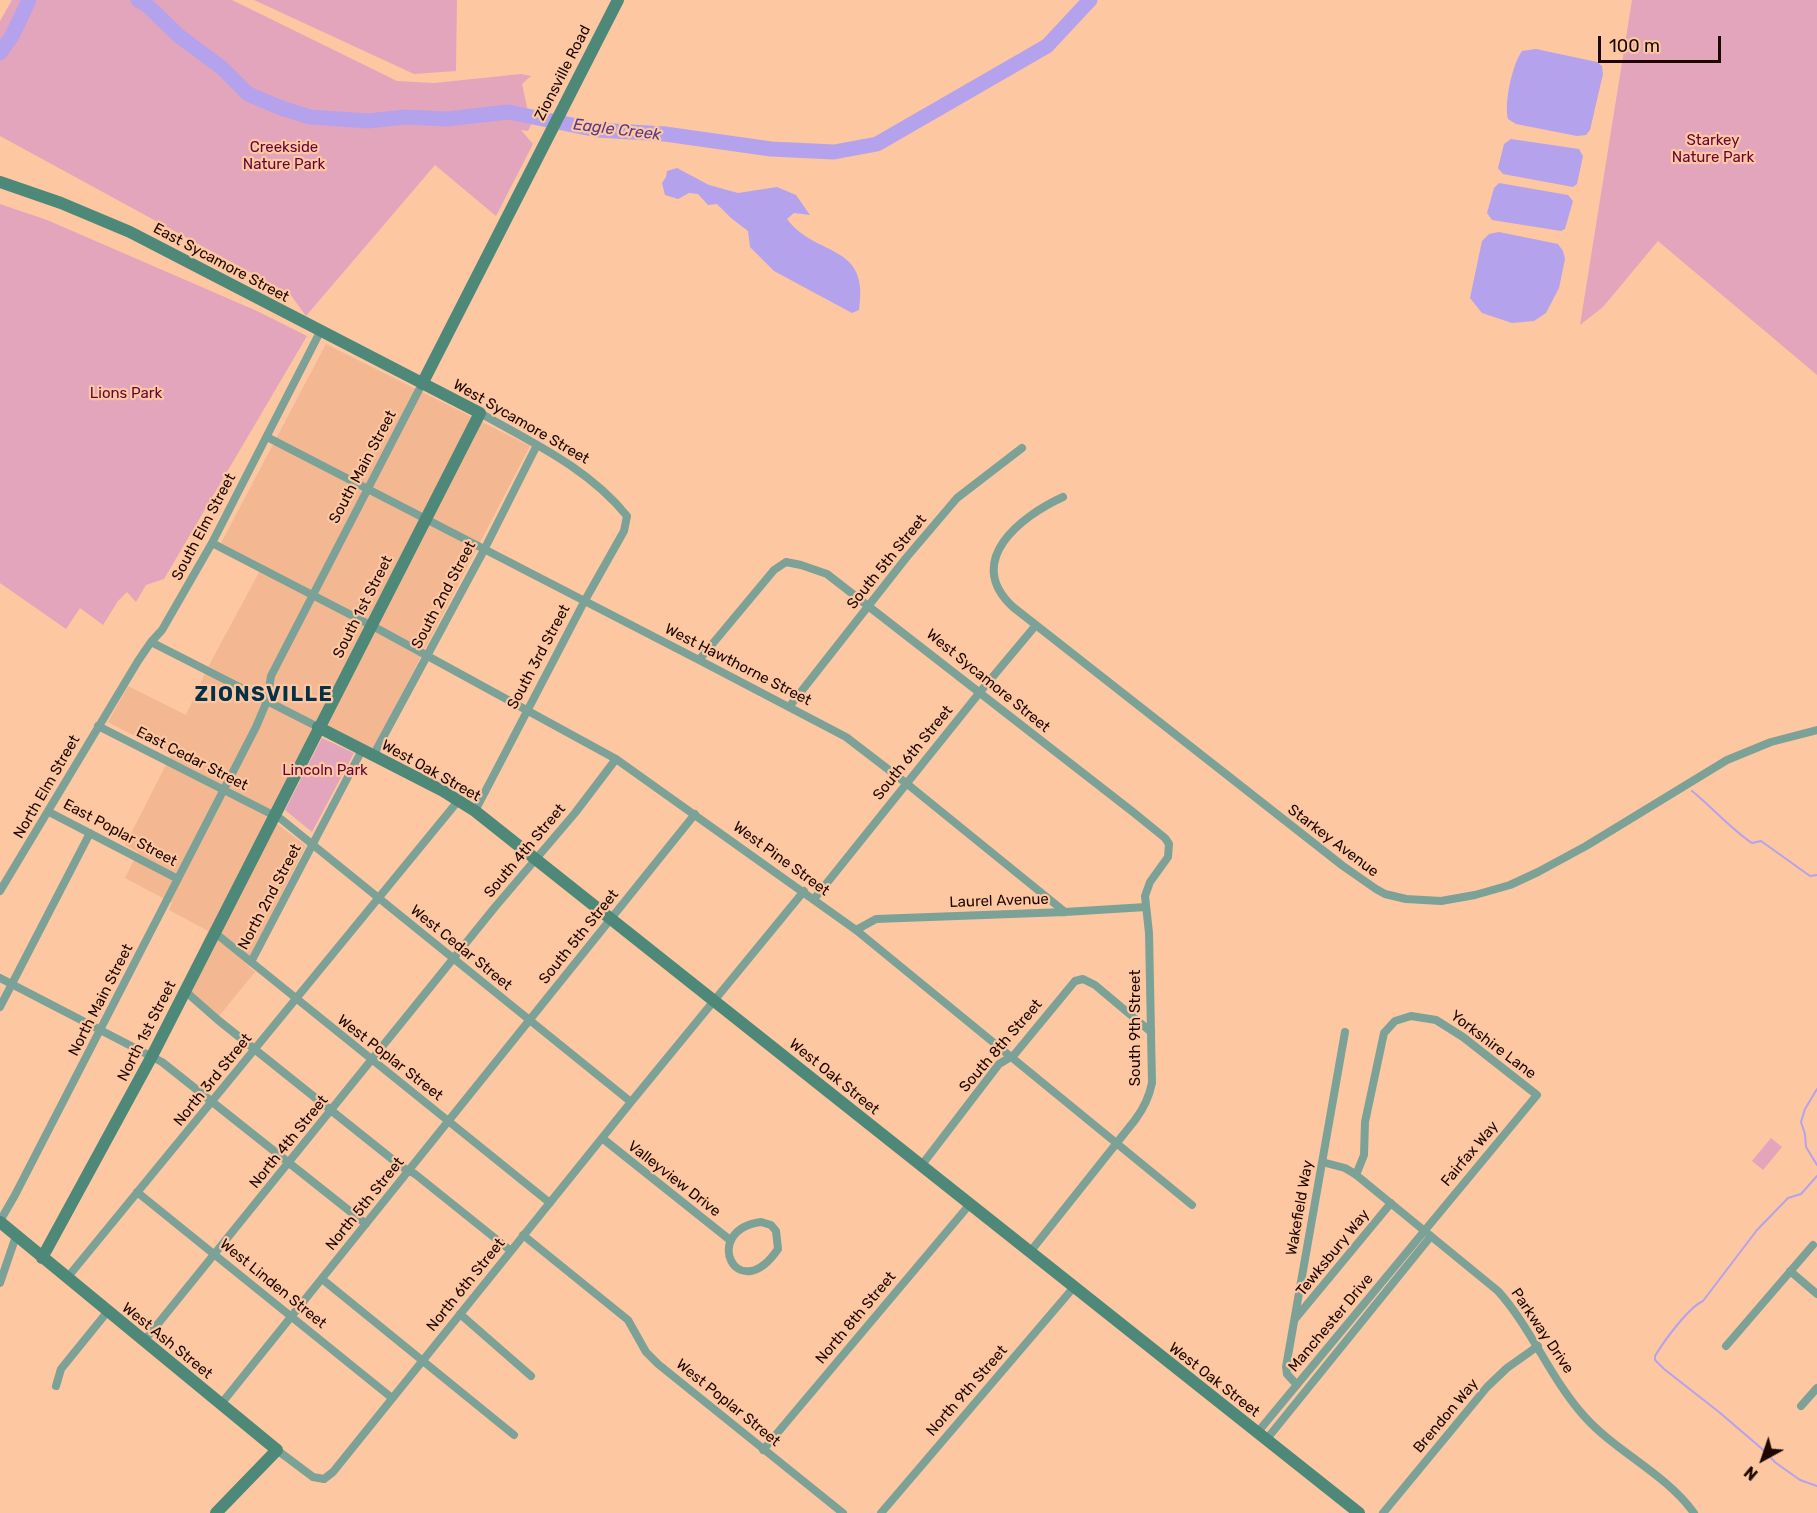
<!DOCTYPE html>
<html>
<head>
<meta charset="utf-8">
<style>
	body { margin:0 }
	#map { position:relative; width:1817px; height:1513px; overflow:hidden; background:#fdc7a2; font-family:Rubik,sans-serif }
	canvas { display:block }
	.north { position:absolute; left:1733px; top:1429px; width:60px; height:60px; -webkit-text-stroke:4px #fdc7a2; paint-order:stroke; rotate:220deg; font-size:16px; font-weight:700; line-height:24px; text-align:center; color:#1d0700 }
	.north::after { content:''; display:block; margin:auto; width:21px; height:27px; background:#1d0700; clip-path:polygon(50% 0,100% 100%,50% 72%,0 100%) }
	.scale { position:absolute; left:1598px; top:36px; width:123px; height:27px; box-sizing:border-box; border:3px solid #1d0700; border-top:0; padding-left:8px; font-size:18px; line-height:21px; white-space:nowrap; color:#1d0700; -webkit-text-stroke:4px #fdc7a2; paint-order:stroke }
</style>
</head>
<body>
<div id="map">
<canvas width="1817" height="1513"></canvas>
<div class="north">N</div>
<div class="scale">100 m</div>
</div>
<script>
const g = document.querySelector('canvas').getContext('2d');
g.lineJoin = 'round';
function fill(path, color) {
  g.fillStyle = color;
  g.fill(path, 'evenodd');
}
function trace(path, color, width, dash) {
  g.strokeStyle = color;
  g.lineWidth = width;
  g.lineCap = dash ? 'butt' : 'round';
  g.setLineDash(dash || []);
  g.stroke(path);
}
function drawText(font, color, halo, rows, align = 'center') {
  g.font = font + ' Rubik,sans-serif';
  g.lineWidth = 4.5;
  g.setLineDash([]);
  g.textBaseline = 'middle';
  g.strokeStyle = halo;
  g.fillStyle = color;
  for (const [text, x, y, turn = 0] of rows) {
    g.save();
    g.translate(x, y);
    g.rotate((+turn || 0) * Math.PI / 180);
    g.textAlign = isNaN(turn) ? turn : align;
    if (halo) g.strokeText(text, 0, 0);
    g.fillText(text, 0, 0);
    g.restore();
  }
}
fill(new Path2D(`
	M326,344L530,446L373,749L319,721L271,819L306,846L246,964L255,972L219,1016L181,988L208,931L169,910L172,903L125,878L138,852L125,845L171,755L108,722L128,686L186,715L208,667L263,565L221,543Z`), '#f3b891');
fill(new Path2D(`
	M12,0H232L397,81L434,83L521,74L531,76L522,84L531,125L528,131L521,130L533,144L496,216L435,165L306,316L290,294L0,136V21Z
	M254,0H457L456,71L414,74Z
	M1632,0H1817V375L1658,241L1603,307L1580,325Z
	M0,204L47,220L257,311L307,336L164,579L146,585L136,602L127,592L118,601L103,625L80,608L66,629L0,583Z
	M322,738L354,753L312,832L285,810Z
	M1771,1138L1782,1147L1763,1170L1752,1161Z`), '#e3a5bb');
fill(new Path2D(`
	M1536,49L1597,62L1602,66L1603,74L1590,130L1586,135L1577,136L1516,124L1508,119C1504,103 1512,65 1522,51Z
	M1511,139L1579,149L1583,156L1577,184L1573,187L1503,174L1498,168L1504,144Z
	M677,168L709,185L738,193L777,187L796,195L810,215L794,213L787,219C816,258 870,242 859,310L852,313L774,271L750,247L748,231L731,218L717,204L708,205L698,194L689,193L678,199L665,195L662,183L666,177L667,171Z
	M1499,183L1568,195L1573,201L1565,229L1561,231L1492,220L1487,213L1494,188Z
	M1499,232L1558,244L1563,251L1565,259L1559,288L1546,313L1534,321L1512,323L1482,313L1470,298L1482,241L1489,234Z`), '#b5a2ec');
trace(new Path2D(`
	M1692,791C1713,808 1730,828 1752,843L1761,841L1810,876L1817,875
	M1817,1089L1805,1109L1801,1122L1805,1134L1806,1147L1817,1165
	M1817,1176L1801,1194L1788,1198L1757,1230L1703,1301C1688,1308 1664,1341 1655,1356V1360L1664,1369L1719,1412L1761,1448L1776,1463L1800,1480L1817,1486`), '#b5a2ec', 2);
trace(new Path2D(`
	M138,0L148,6L179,36L222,68L248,94L281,108L310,117L368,121L405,117L447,119L508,112L597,130L665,134L771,149L834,152L877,144L1047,46L1090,0
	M0,53L12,36L29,0`), '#b5a2ec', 15);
trace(new Path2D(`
	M267,437L699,660L846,737L906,783L1065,912
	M1063,497C1021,516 963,561 1013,607L1343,866L1376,889L1385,894L1406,899L1441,901L1475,895L1510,885L1538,872L1586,846L1727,760L1771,742L1817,730
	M212,543L380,630L616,759L856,930L1192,1205
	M151,642L318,727
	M699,660L774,570L786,562L801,565L827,574L1133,812L1165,838L1169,844L1168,857L1150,882L1145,896L1149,933L1152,1083C1149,1098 1144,1108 1135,1120L1030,1252
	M789,707L906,558L957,498L1022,448
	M98,726L281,819L631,1102
	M373,756L484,550L537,445
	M475,811L584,602L624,531L627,516C588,468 533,443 480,413
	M49,812L178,879
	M0,891L138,661L151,642L162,630L212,543L320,332
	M814,899L980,692L1036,625
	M856,930L876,919L1065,912L1146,907
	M214,932L550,1203
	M251,962L362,750
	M0,978L162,1062L366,1224
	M185,991L218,1020L402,1167L415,1174L511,1251
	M0,1007L90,833
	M602,1138L730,1240
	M1322,1162L1345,1168L1355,1174L1498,1291C1532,1329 1550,1378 1584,1416C1616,1452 1665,1473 1694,1513
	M921,1166L999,1064L1014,1055L1075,981L1083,979L1095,985L1151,1032
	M137,1192L392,1398
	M0,1221L15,1195L256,727L267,701L271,676L422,384
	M761,1222L771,1225L776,1231L778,1249C737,1309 700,1230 761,1222Z
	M523,1235L628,1320L646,1352L658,1364L843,1513
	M1790,1271L1817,1294
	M67,1278L458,801
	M322,1279L514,1435
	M0,1283L16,1236
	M460,1314L531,1376
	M1295,1319L1391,1203
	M144,1341L495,907L575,813L616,759
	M1726,1346L1813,1245
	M1297,1385L1287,1374L1286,1367L1345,1032
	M56,1386L61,1369L108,1311
	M221,1404L695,814
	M1801,1406L1817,1388
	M1257,1433L1537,1095L1463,1037L1436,1020L1411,1016L1395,1021L1384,1033L1365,1122L1364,1155L1356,1175
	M1266,1440L1431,1236
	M277,1450L313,1477L324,1479L333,1472L631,1102L804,891
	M763,1450L970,1204
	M881,1513L1074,1287
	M1383,1513L1487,1387L1507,1368L1538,1346`), '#7ca197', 8);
trace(new Path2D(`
	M0,182L61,203L130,232L480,413L152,1056L42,1258
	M422,384L618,0
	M318,727L443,791L475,811L1359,1513
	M0,1222L277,1450L216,1513`), '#4d8879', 12);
drawText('15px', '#1d0700', '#fdc7a2', [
	["Zionsville Road",563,73,-63],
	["East Sycamore Street",221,263,28],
	["West Sycamore Street",521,422,30],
	["South Main Street",363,467,-62],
	["South Elm Street",204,527,-62],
	["South 5th Street",887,562,-51],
	["South 2nd Street",444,595,-62],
	["South 1st Street",363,607,-63],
	["South 3rd Street",539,657,-62],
	["West Hawthorne Street",738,665,27],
	["West Sycamore Street",988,681,39],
	["South 6th Street",913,753,-51],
	["East Cedar Street",192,759,27],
	["West Oak Street",431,771,29],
	["North Elm Street",47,787,-60],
	["East Poplar Street",120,833,28],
	["Starkey Avenue",1333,841,37],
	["South 4th Street",525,851,-50],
	["West Pine Street",781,859,36],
	["North 2nd Street",270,897,-62],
	["Laurel Avenue",999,901,-2],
	["South 5th Street",579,937,-51],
	["West Cedar Street",461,948,39],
	["North Main Street",101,1000,-63],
	["South 9th Street",1136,1028,-90],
	["North 1st Street",147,1031,-63],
	["Yorkshire Lane",1493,1045,37],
	["South 8th Street",1001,1046,-49],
	["West Poplar Street",390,1058,38],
	["West Oak Street",834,1077,39],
	["North 3rd Street",213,1080,-51],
	["North 4th Street",289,1142,-51],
	["Fairfax Way",1470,1154,-50],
	["Valleyview Drive",674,1179,38],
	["North 5th Street",365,1204,-51],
	["Wakefield Way",1300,1208,-80],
	["Tewksbury Way",1333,1253,-51],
	["West Linden Street",273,1284,39],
	["North 6th Street",466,1285,-51],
	["North 8th Street",856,1318,-50],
	["Manchester Drive",1331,1323,-50],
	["Parkway Drive",1542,1331,56],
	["West Ash Street",167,1341,39],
	["West Oak Street",1214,1380,38],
	["North 9th Street",967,1391,-49],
	["West Poplar Street",728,1403,39],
	["Brendon Way",1446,1416,-50]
]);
drawText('15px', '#68023a', '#fdc7a2', [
	["Starkey",1713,141],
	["Nature Park",1713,158],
	["Creekside",284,148],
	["Nature Park",284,165],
	["Lions Park",126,394],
	["Lincoln Park",325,771]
]);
drawText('italic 16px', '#56388e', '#fdc7a2', [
	["Eagle Creek",617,130,7]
]);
g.letterSpacing = '1.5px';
drawText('bold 21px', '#043147', '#fdc7a2', [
	["ZIONSVILLE",264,695]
]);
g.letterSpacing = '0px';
</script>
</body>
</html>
